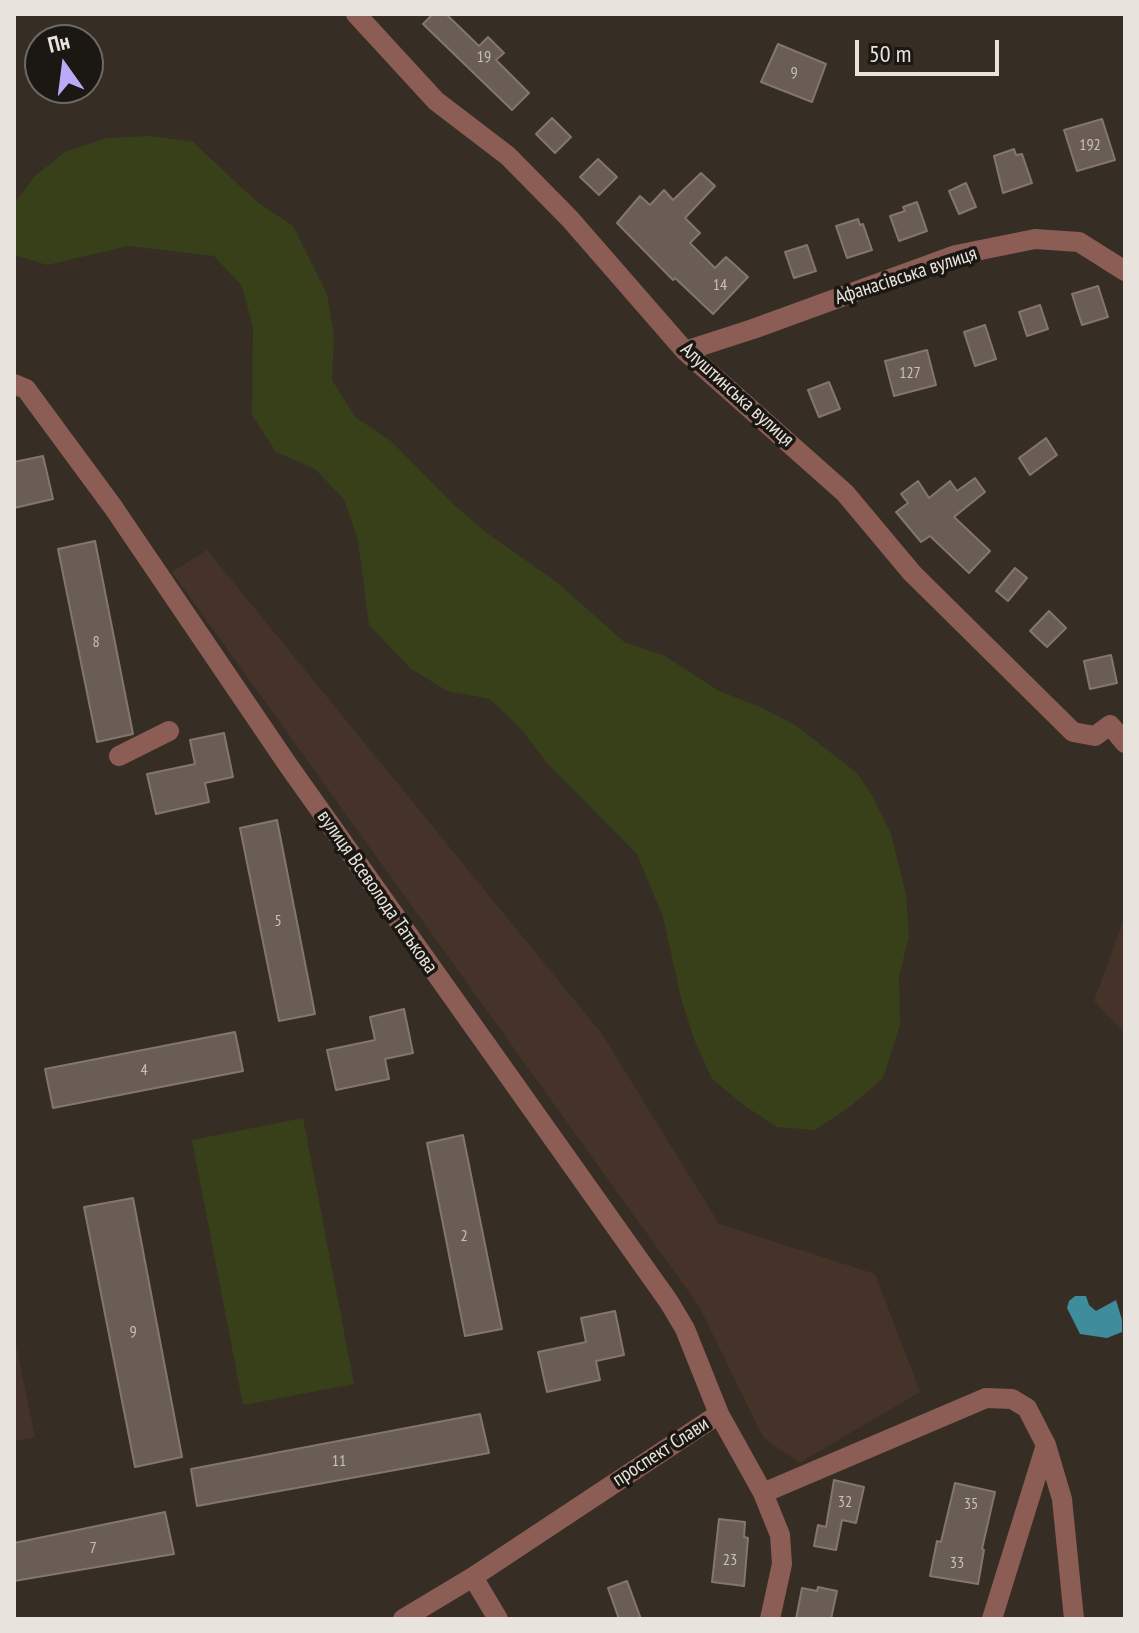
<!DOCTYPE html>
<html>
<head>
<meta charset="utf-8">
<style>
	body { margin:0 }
	#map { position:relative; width:1139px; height:1633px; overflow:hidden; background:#362e24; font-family:"PT Sans Narrow",sans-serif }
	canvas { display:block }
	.frame { position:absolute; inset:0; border:16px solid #e9e3dd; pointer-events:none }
	.north { position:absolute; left:24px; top:24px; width:80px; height:80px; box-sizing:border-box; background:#1b1712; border:2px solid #6d6963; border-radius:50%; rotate:346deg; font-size:22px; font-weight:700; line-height:32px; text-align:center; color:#e9e3dd }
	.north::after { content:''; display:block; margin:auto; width:28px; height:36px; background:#baaaf7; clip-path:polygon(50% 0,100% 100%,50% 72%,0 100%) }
	.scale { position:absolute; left:855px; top:40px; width:144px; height:36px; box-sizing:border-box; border:4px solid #e9e3dd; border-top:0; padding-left:10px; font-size:24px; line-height:28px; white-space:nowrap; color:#e9e3dd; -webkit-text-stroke:6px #1b1712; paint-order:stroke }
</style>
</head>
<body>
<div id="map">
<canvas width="1139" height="1633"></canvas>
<div class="frame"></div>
<div class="north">Пн</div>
<div class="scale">50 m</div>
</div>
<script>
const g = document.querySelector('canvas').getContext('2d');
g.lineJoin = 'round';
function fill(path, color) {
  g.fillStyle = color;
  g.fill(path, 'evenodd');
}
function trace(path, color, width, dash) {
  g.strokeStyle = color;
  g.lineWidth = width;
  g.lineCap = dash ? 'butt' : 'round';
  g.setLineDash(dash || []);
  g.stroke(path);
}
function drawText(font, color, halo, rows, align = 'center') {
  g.font = font + ' "PT Sans Narrow",sans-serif';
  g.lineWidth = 7;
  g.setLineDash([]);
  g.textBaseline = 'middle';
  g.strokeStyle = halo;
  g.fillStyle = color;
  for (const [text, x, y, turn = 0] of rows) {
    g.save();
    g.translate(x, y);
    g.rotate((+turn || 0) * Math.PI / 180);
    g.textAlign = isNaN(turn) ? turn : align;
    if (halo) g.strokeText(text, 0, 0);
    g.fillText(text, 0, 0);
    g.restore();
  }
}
fill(new Path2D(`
	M207,550L602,1034L719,1224L875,1274L920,1392L799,1463L763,1437L699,1306L172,572Z
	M1124,919H1125V1033L1094,1001Z`), '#45332a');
fill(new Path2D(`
	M14,1335L35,1437L14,1441Z`), '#45322c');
fill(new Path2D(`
	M150,136L193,142L257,202L293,226L327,294L334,336L332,380L355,417L391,441L453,504L487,533L558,583L624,642L665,656L719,691L760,707L795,725L857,773L872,795L891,834L906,894L909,935L899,977L900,1025L883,1078L851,1106L815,1130L777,1127L745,1106L712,1079L694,1039L681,998L663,917L637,854L547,763L521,729L490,699L447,691L410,668L369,625L358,540L344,499L315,469L276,452L252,415L253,327L242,286L214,256L128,246L47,265L14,255V204L35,176L65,152L107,138Z
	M303,1118L354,1384L243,1405L192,1140Z`), '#374019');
fill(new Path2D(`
	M1075,1296H1086L1089,1305L1096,1311L1116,1300L1122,1320V1332L1107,1338L1080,1334L1067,1308L1069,1301Z`), '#3f8c9c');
const building = new Path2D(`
	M433,14H446L479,46L488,37L504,53L496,60L529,93L512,110L423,24Z
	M778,44L826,64L812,102L761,82Z
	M552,118L571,137L555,153L536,134Z
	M1102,119L1115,160L1077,171L1064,130Z
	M1014,149L1016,155L1022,154L1032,183L1003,193L994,156Z
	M598,159L617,177L599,195L580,177Z
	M701,173L715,186L685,218L700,233L690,243L715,268L726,257L748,277L713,314L675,278L673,280L617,223L640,196L650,205L664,190L673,200Z
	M966,183L976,207L959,214L949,191Z
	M917,202L927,231L899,241L890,216L905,211L903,207Z
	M858,219L860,225L863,224L872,250L847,258L836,226Z
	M807,245L816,271L794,278L785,252Z
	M1098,286L1108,317L1082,325L1072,294Z
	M1040,305L1048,329L1027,336L1019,312Z
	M985,325L996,359L975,366L964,332Z
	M927,350L936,385L894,396L885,361Z
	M829,382L840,409L819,417L808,390Z
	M1046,438L1057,455L1030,475L1019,458Z
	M43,456L53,499L14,508V462Z
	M975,478L985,492L954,517L990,551L969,573L930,536L921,542L896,512L908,503L901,494L918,481L929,498L950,481L957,491Z
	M95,541L133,734L97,742L58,549Z
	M1015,568L1027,578L1008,601L996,591Z
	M1049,611L1066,628L1047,647L1030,631Z
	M1111,655L1117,683L1090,689L1084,661Z
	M224,733L233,777L205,783L209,802L156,814L147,774L195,764L190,740Z
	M277,820L315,1014L279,1021L240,828Z
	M404,1009L413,1053L385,1059L389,1079L336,1090L327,1050L375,1040L370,1017Z
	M235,1032L243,1071L53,1108L45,1069Z
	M463,1135L502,1329L465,1336L427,1143Z
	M133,1198L182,1457L135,1467L84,1207Z
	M615,1311L624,1355L596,1361L600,1380L547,1392L538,1352L586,1342L581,1318Z
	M480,1414L489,1453L197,1506L191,1469Z
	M834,1480L864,1487L856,1523L842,1520L836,1550L814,1546L818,1525L826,1527Z
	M955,1483L995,1492L982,1549L984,1550L978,1584L930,1576L937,1541L941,1542Z
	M165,1512L174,1554L14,1581V1543Z
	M719,1519L745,1522L744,1537L748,1538L744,1586L712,1582Z
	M627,1581L641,1619H619L608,1588Z
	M818,1587L837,1591L831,1619H796L802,1588L817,1591Z`);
fill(building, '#6a5d55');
trace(building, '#84766e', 2);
trace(new Path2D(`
	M356,14L436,101L508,156L570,219L685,351L845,493L912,573L1073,732L1095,736L1110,725L1125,743
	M685,351L753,329L956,255L1035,239L1079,242L1125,271
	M14,384L26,389L113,507L288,765L669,1302L685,1329L719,1414L763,1493L986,1398L1012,1399L1027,1408L1046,1445L1062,1499L1074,1619
	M119,756L169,731
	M763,1493L780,1535L782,1564L770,1619
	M473,1577L498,1619
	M403,1619L473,1577L719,1414
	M992,1619L1046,1445`), '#8b5d55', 20);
drawText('16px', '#c9c2bb', null, [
	["19",484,57],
	["9",794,73],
	["192",1090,145],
	["14",720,285],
	["127",910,373],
	["8",96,642],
	["5",278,921],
	["4",144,1070],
	["2",464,1236],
	["9",133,1332],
	["11",339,1461],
	["32",845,1502],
	["35",971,1504],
	["7",93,1548],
	["23",730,1560],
	["33",957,1563]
]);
drawText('20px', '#e9e3dd', '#1b1712', [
	["Афанасівська вулиця",906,276,-18],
	["Алуштинська вулиця",737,395,42],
	["вулиця Всеволода Татькова",377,892,55],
	["проспект Слави",661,1452,-33]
]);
</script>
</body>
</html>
